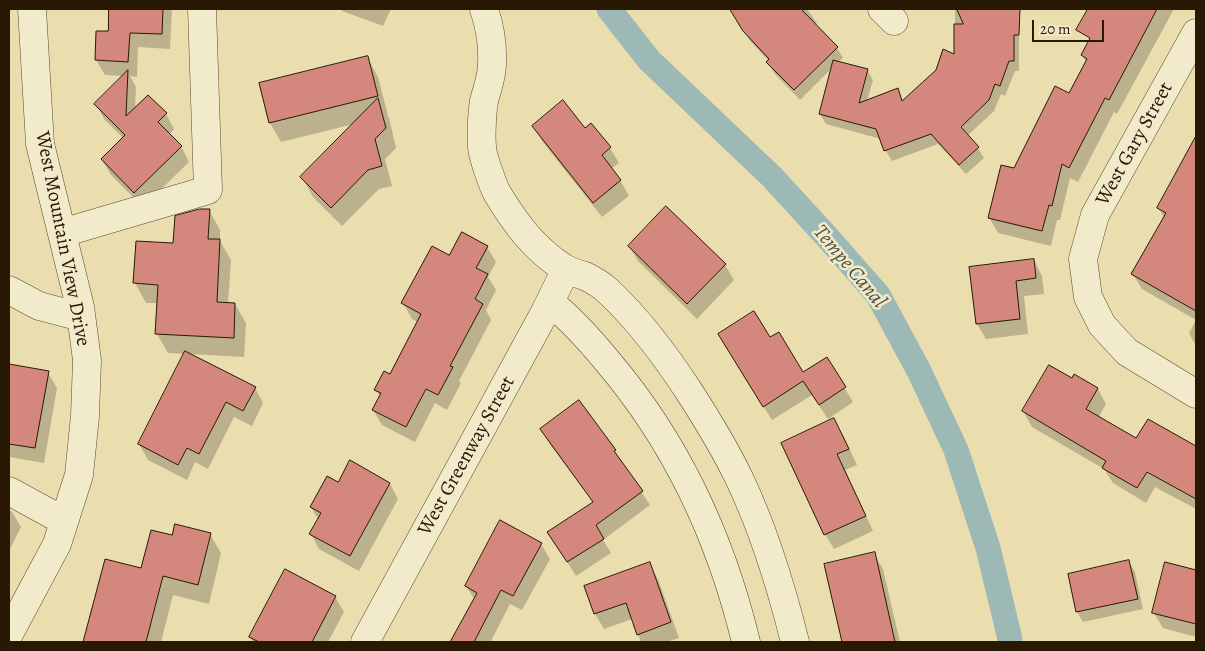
<!DOCTYPE html>
<html>
<head>
<meta charset="utf-8">
<style>
	body { margin:0 }
	#map { position:relative; width:1205px; height:651px; overflow:hidden; background:#eadeaf; font-family:Alegreya,serif }
	canvas { display:block }
	.frame { position:absolute; inset:0; border:10px solid #291803; pointer-events:none }
	.scale { position:absolute; left:1032px; top:20px; width:72px; height:22px; box-sizing:border-box; border:2px solid #291803; border-top:0; padding-left:6px; font-size:15px; line-height:18px; white-space:nowrap; color:#291803; -webkit-text-stroke:4px #f1eacb; paint-order:stroke }
</style>
</head>
<body>
<div id="map">
<canvas width="1205" height="651"></canvas>
<div class="frame"></div>
<div class="scale">20 m</div>
</div>
<script>
const g = document.querySelector('canvas').getContext('2d');
g.lineJoin = 'round';
function fill(path, color) {
  g.fillStyle = color;
  g.fill(path, 'evenodd');
}
function trace(path, color, width, dash) {
  g.strokeStyle = color;
  g.lineWidth = width;
  g.lineCap = dash ? 'butt' : 'round';
  g.setLineDash(dash || []);
  g.stroke(path);
}
function drawText(font, color, halo, rows, align = 'center') {
  g.font = font + ' Alegreya,serif';
  g.lineWidth = 5;
  g.setLineDash([]);
  g.textBaseline = 'middle';
  g.strokeStyle = halo;
  g.fillStyle = color;
  for (const [text, x, y, turn = 0] of rows) {
    g.save();
    g.translate(x, y);
    g.rotate((+turn || 0) * Math.PI / 180);
    g.textAlign = isNaN(turn) ? turn : align;
    if (halo) g.strokeText(text, 0, 0);
    g.fillText(text, 0, 0);
    g.restore();
  }
}
fill(new Path2D(`
	M110,9H172L170,49L138,47L137,77L130,76L136,87L135,109L166,114L174,129L169,135L181,146L189,162L143,207L111,175L102,160L123,138L104,119L96,104L124,76L105,75L96,60L109,33Z
	M341,9H391L383,26L342,11Z
	M732,9H807L817,23L815,25L837,48L843,58L838,62L867,70L873,80L867,101L897,90L904,101L955,56V9H1017L1018,12L1013,26L1019,36V71H1015L1005,96L1001,94L994,111L967,136L978,148L984,158L966,174L938,144L892,161L886,151L881,139L826,124L820,114L832,68L800,100L774,73L768,62L769,61L750,41Z
	M1103,9H1174L1117,114L1114,112L1078,182L1070,178L1060,220H1057L1051,246L998,233L989,217L1014,170L1069,95L1086,62L1082,55L1090,39L1089,36Z
	M367,57L378,77L388,115H387L389,118L396,148L385,159L392,186L379,189L342,226L313,197L302,177L354,124L281,142L270,123L261,84Z
	M591,124L610,148L619,163L611,169L620,180L629,196L602,217L542,141L533,126L585,129Z
	M1196,137V346L1189,333L1196,320L1142,289L1133,274L1164,218L1159,208Z
	M666,208L725,265L734,280L697,319L638,261L629,246Z
	M209,210L220,230V241L231,260L228,304H235L246,323L244,357L190,354L255,388L263,403L252,426L234,417L208,469L195,462L187,480L148,460L139,444L185,354L168,353L157,334L158,303H146L135,283L137,242L174,244Z
	M487,247L496,262L488,277L496,290L486,310L491,320L459,381L461,383L447,410L435,403L415,442L382,425L373,410L380,397L376,390L390,376L418,322L412,319L403,303L449,257Z
	M1034,260L1042,276L1044,294L1024,296L1028,334L986,339L977,324L970,268Z
	M770,339L803,374L826,358L853,402L828,419L812,395L772,420L727,348Z
	M9,365L48,373L57,388L44,463L9,457Z
	M1072,380L1098,389L1106,404L1098,418L1137,440L1148,420L1196,447V509L1155,487L1146,503L1113,483L1104,469L1032,427L1023,411Z
	M834,420L843,435L857,465L845,470L873,531L834,549L825,534Z
	M541,429L615,451L650,505L603,540L611,553L576,576L557,546L594,503L549,443Z
	M338,484H390L398,499L359,571L319,549L311,534L318,519L311,507Z
	M9,510L12,512L21,527L9,551Z
	M210,534L221,553L209,604L173,595L161,642H85L105,560L142,569L173,537Z
	M541,544L550,559L522,610L510,604L491,641L494,642H451L475,600L466,586Z
	M874,554L883,569L900,642H843L826,565Z
	M1129,562L1135,572L1143,609L1083,622L1077,612L1069,575Z
	M649,564L658,579L679,638L666,642H641L632,619L604,629L595,614L586,586Z
	M1166,564L1196,571V637L1163,628L1154,613Z
	M335,597L344,612L328,642H253L250,637Z`), '#0003');
trace(new Path2D(`
	M609,9L649,60L772,177L828,238L878,295L919,371L956,450L988,548L1009,635L1010,642`), '#9db9b6', 25);
const building = new Path2D(`
	M109,9H163L162,34L130,33L128,62L95,60L96,31H108Z
	M730,9H801L838,47L794,90L766,62L769,59L743,31Z
	M957,9H1020L1019,35H1014V61H1009L1000,86L995,84L989,100L961,127L979,147L959,165L931,134L884,151L876,129L819,114L833,60L868,69L859,103L898,88L902,101L936,70L943,49L954,54V24H963Z
	M1088,9H1157L1109,100L1105,98L1069,168L1062,164L1052,206L1049,205L1042,231L988,218L1001,165L1014,168L1055,86L1069,93L1087,59L1081,55L1090,38L1076,30Z
	M368,56L378,96L269,123L259,83Z
	M128,70L126,116L148,95L167,113L158,122L182,146L134,193L101,159L125,135L94,104Z
	M378,98L386,128L375,139L382,166L368,170L331,208L300,177Z
	M563,100L585,128L591,123L611,147L602,155L621,180L593,203L532,126Z
	M1196,136V311L1131,274L1166,213L1157,208Z
	M666,206L726,264L687,304L628,246Z
	M200,209H210L208,239H220L217,302L235,303L234,338L155,334L158,285L133,283L136,241L173,243L175,216Z
	M462,232L488,246L476,268L488,274L475,299L483,304L450,366L453,367L438,395L426,389L406,427L372,410L381,393L374,390L384,371L390,374L421,314L401,303L432,246L449,255Z
	M1034,259L1036,278L1016,281L1020,319L976,324L969,267Z
	M754,311L770,337L779,332L803,372L827,357L846,387L819,405L803,381L763,407L718,334Z
	M185,351L256,387L243,411L226,402L199,454L187,448L178,465L138,444Z
	M9,364L49,371L35,448L9,444Z
	M1049,365L1072,378L1074,374L1098,388L1086,409L1136,438L1148,419L1196,446V499L1147,472L1137,488L1102,468L1106,461L1022,411Z
	M579,400L616,450L614,451L643,491L596,525L604,539L567,562L547,532L593,502L540,429Z
	M834,418L849,449L837,454L866,516L824,535L781,443Z
	M350,460L390,483L350,556L309,534L321,513L310,507L327,476L338,482Z
	M500,520L542,543L513,596L501,590L474,642H450L477,593L465,586Z
	M175,524L211,533L198,585L163,576L146,642H83L105,559L141,568L151,530L172,535Z
	M875,552L895,642H842L824,564Z
	M1129,560L1138,599L1076,612L1068,574Z
	M650,562L671,622L637,635L626,603L594,614L584,586Z
	M1165,562L1196,570V624L1152,613Z
	M285,569L336,596L312,642H259L249,637Z`);
fill(building, '#d4887d');
trace(building, '#291803', 1);
const minor = new Path2D(`
	M484,9C490,27 493,45 492,64C492,77 487,89 484,101C482,112 481,136 482,147C482,154 493,186 497,193C515,223 534,249 564,268C571,272 578,274 585,276C593,280 602,285 608,291C640,321 666,356 690,393C708,421 725,449 739,478C764,530 781,586 795,642
	M882,9L894,21
	M1196,33L1095,215L1083,259L1088,297L1102,325L1127,352L1196,394
	M62,233L208,190L202,9
	M9,290L39,306L81,317
	M550,302C572,320 590,340 608,362C677,443 721,539 746,642
	M9,491L64,521
	M9,634L57,544L79,475L85,416L87,360L80,307L40,144L32,9
	M365,642L545,312L566,269`);
trace(minor, '#594a2e', 29);
trace(minor, '#f1eacb', 28);
drawText('20px', '#291803', '#f1eacb', [
	["West Gary Street",1135,144,-61],
	["West Mountain View Drive",62,239,79],
	["West Greenway Street",467,456,-61]
]);
drawText('italic 21px', '#525042', '#f1eacb', [
	["Tempe Canal",849,267,50]
]);
</script>
</body>
</html>
